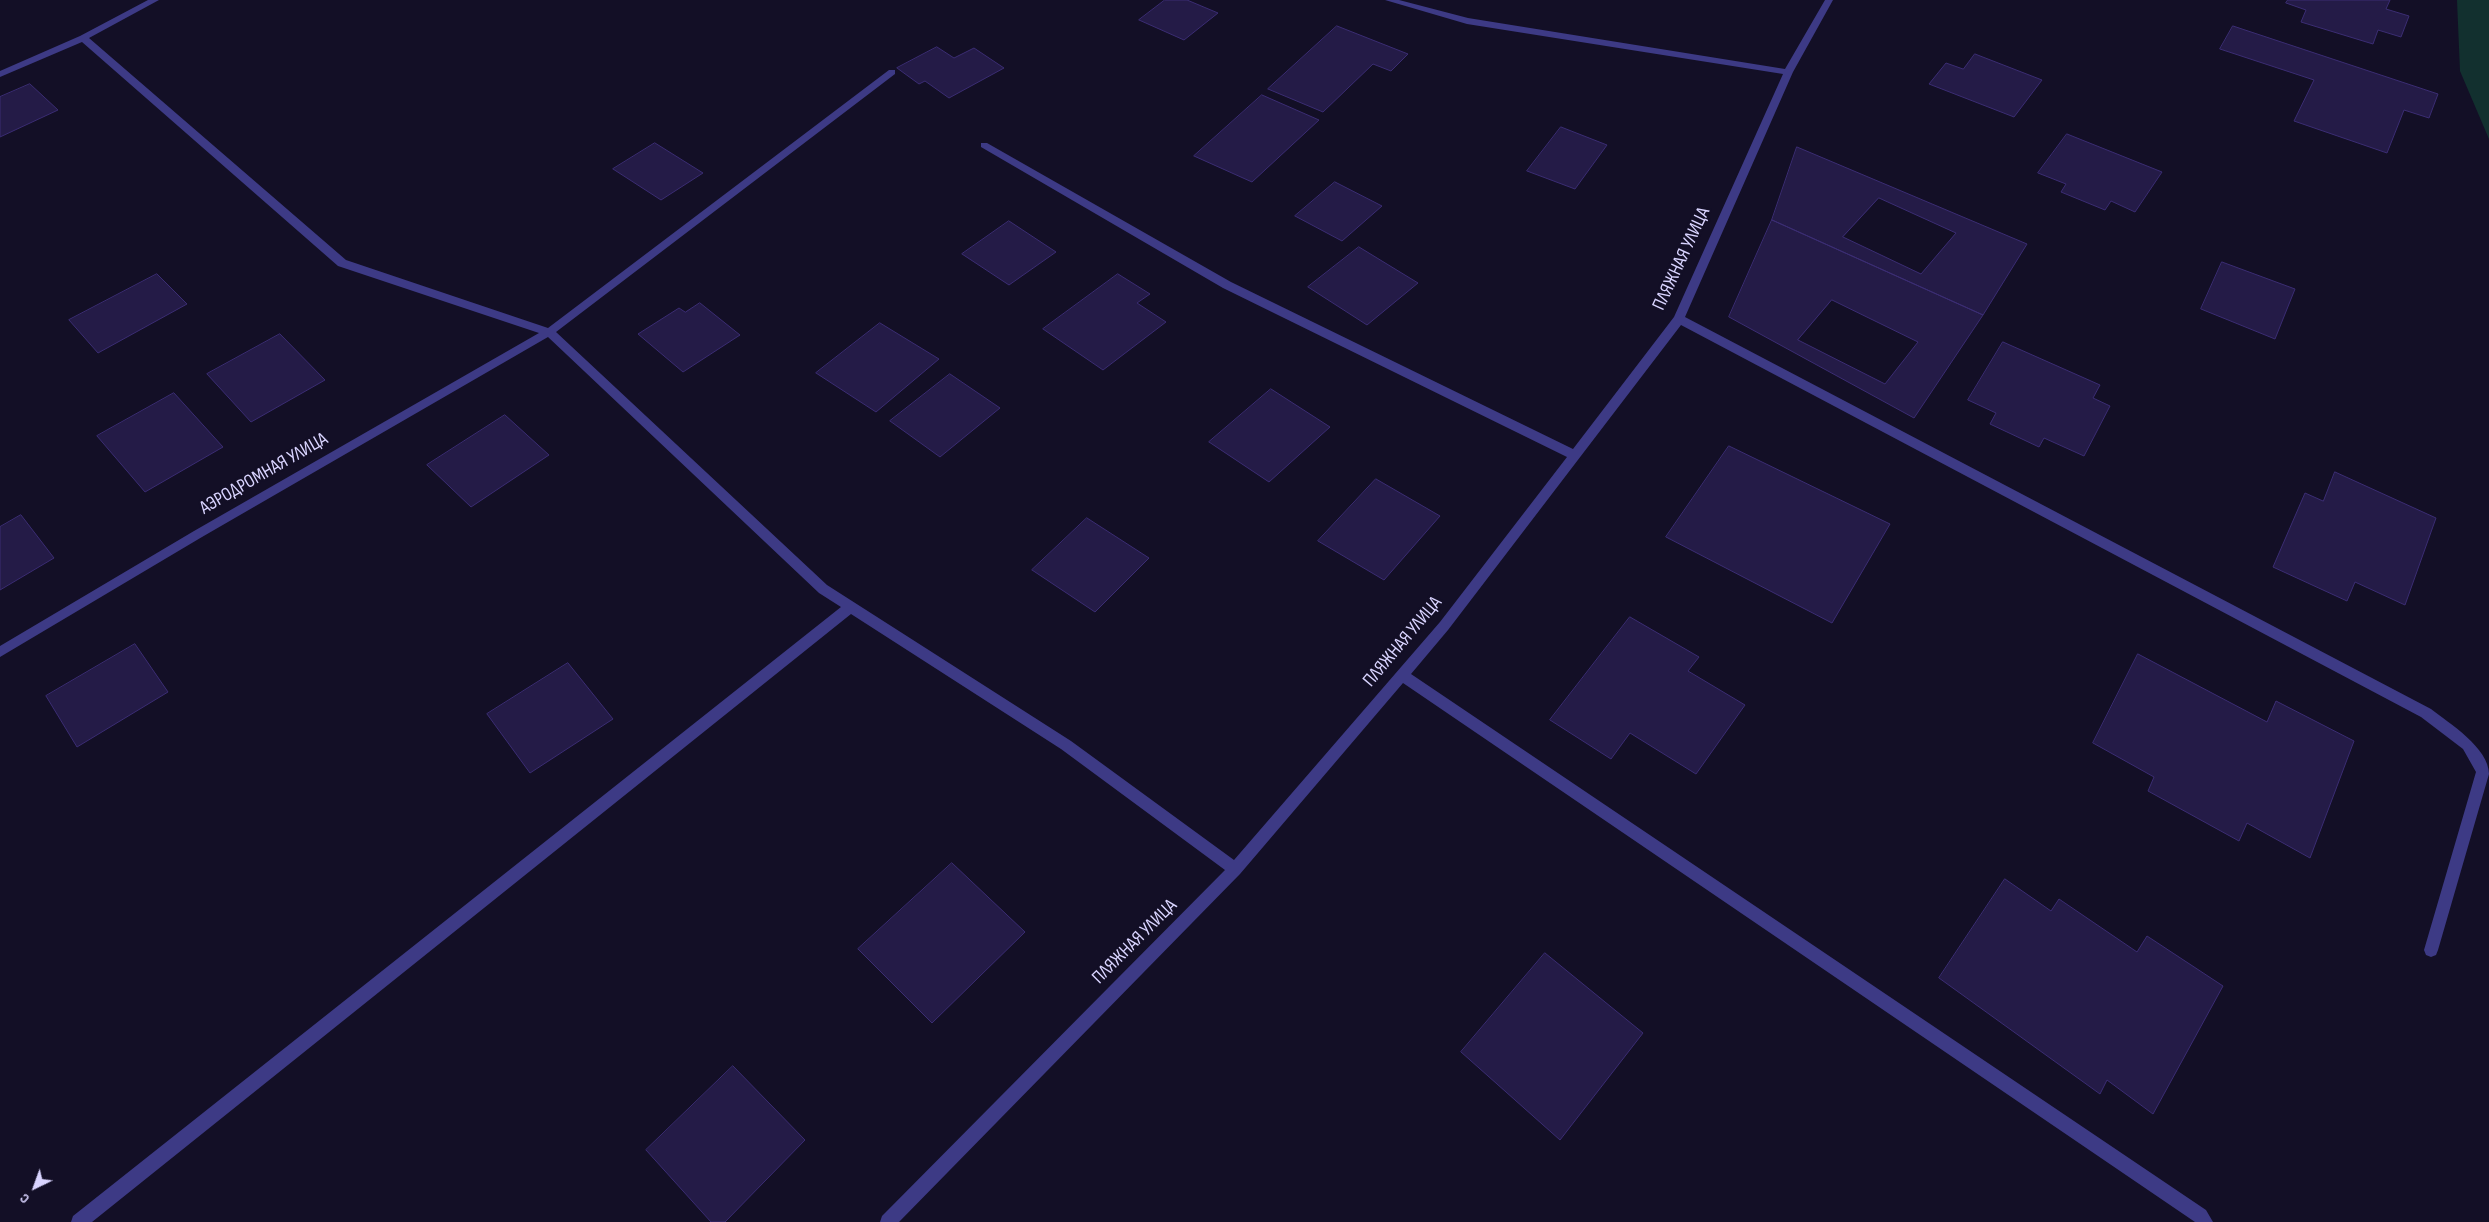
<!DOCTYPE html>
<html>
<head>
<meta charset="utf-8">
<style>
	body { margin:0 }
	#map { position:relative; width:2489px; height:1222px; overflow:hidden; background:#130f26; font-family:"Sofia Sans Condensed",sans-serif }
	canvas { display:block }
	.north { position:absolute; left:10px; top:1162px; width:50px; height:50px; -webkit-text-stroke:4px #130f26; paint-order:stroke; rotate:222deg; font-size:14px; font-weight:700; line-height:20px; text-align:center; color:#d9d4ff }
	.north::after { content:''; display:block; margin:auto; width:18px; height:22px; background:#d9d4ff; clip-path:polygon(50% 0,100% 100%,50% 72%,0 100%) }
</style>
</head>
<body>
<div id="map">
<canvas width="2489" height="1222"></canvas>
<div class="north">С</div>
</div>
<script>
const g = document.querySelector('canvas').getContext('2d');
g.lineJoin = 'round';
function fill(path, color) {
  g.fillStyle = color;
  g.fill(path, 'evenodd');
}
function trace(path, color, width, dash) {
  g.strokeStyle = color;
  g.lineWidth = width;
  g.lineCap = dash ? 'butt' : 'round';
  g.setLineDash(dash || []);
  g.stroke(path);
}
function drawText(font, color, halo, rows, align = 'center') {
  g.font = font + ' "Sofia Sans Condensed",sans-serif';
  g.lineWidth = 4.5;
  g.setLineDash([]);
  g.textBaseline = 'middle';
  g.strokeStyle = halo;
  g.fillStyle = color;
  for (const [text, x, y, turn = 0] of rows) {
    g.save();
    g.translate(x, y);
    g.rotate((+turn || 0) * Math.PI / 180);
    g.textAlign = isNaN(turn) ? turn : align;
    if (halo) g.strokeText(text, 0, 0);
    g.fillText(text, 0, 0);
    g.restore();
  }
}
fill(new Path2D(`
	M2457,0H2489V139L2460,71Z`), '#12302f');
const building = new Path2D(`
	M1165,0H1187L1218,13L1184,40L1139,20Z
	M2288,0H2390L2386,9L2409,16L2401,37L2378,30L2373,44L2301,22L2306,10L2286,3Z
	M1337,26L1408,54L1391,71L1373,64L1323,112L1268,89Z
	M2233,26L2438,94L2429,118L2404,110L2387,153L2294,121L2314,80L2220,49Z
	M937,47L954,58L974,48L1004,68L949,98L925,81L919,84L897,68Z
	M1975,54L2042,80L2014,117L1929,84L1946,63L1963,69Z
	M30,84L58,110L0,137V97Z
	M1262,95L1319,120L1252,182L1194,156Z
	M1561,127L1607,145L1575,189L1527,171Z
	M2067,134L2162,172L2135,212L2111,201L2105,210L2061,192L2066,184L2038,173Z
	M655,143L703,173L661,200L613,169Z
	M1797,147L2027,244L1983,315L1772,220Z
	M1335,182L1382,206L1342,241L1295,216Z
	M1879,198L1956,233L1921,274L1843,237Z
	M1772,220L1983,315L1914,418L1729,317Z
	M1009,221L1056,252L1009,285L962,254Z
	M1359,247L1418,283L1367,325L1308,287Z
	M2222,262L2295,289L2275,339L2201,309Z
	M157,274L187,304L98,353L69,320Z
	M1118,274L1150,294L1137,303L1166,322L1103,370L1043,329Z
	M1832,300L1918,342L1885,384L1798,340Z
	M700,303L740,335L683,372L638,334L679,308L685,312Z
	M880,323L939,359L876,412L816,373Z
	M280,334L325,380L251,422L207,374Z
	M2003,342L2100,385L2093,398L2110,406L2084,456L2044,438L2039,447L1990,424L1996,413L1968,400Z
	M950,374L1000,408L940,457L890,421Z
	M1271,389L1330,427L1269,482L1209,442Z
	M174,393L223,447L145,492L97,436Z
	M505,415L549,455L471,507L427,465Z
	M1729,446L1890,524L1832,623L1666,537Z
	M2335,472L2436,518L2405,605L2355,582L2347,601L2273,567L2305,493L2323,501Z
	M1376,479L1440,516L1384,580L1318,541Z
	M21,515L54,558L0,590V527Z
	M1087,518L1149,558L1095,612L1032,570Z
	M1630,617L1699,657L1688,671L1745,705L1696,774L1630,733L1611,759L1550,720Z
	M135,644L168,692L77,747L46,696Z
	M2138,654L2267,722L2276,701L2354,741L2310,858L2247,823L2239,841L2148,791L2154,777L2093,743Z
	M568,663L613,719L530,773L487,714Z
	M952,863L1025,932L932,1023L858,949Z
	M2005,879L2051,911L2059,899L2137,952L2147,936L2223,986L2153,1114L2107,1080L2100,1094L1939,978Z
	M1545,953L1643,1033L1560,1140L1461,1052Z
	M733,1066L805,1140L725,1222H711L646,1150Z`);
fill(building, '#241b47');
trace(building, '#3b2d73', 1);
fill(new Path2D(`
	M148,0H159L89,38L346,260L548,328L889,70H895V74L556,332L827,585L1071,741L1234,860L1440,622L1567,457L1223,288L981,147V143H987L1231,282L1573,449L1674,317L1783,74L1467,24L1385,0H1399L1468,18L1785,69L1825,0H1833L1793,72L1685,317L2431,709C2449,723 2489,748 2489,774L2438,950L2436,955L2431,957L2426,955L2424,950L2476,772L2463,749L2421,717L1681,325L1448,630L1411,674L2206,1210L2213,1222H2195L1403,683L1240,874L899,1222H880L882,1216L1225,870L1061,749L851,614L92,1222H71L73,1216L841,607L819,593L548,337L202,537L0,657V646L194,531L539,333L338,266L82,42L0,77V71L80,36Z`), '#3d3a85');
drawText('19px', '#d9d4ff', '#130f26', [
	["ПЛЯЖНАЯ УЛИЦА",1682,259,-65],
	["АЭРОДРОМНАЯ УЛИЦА",264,474,-30],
	["ПЛЯЖНАЯ УЛИЦА",1403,642,-50],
	["ПЛЯЖНАЯ УЛИЦА",1135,942,-45]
]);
</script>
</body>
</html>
